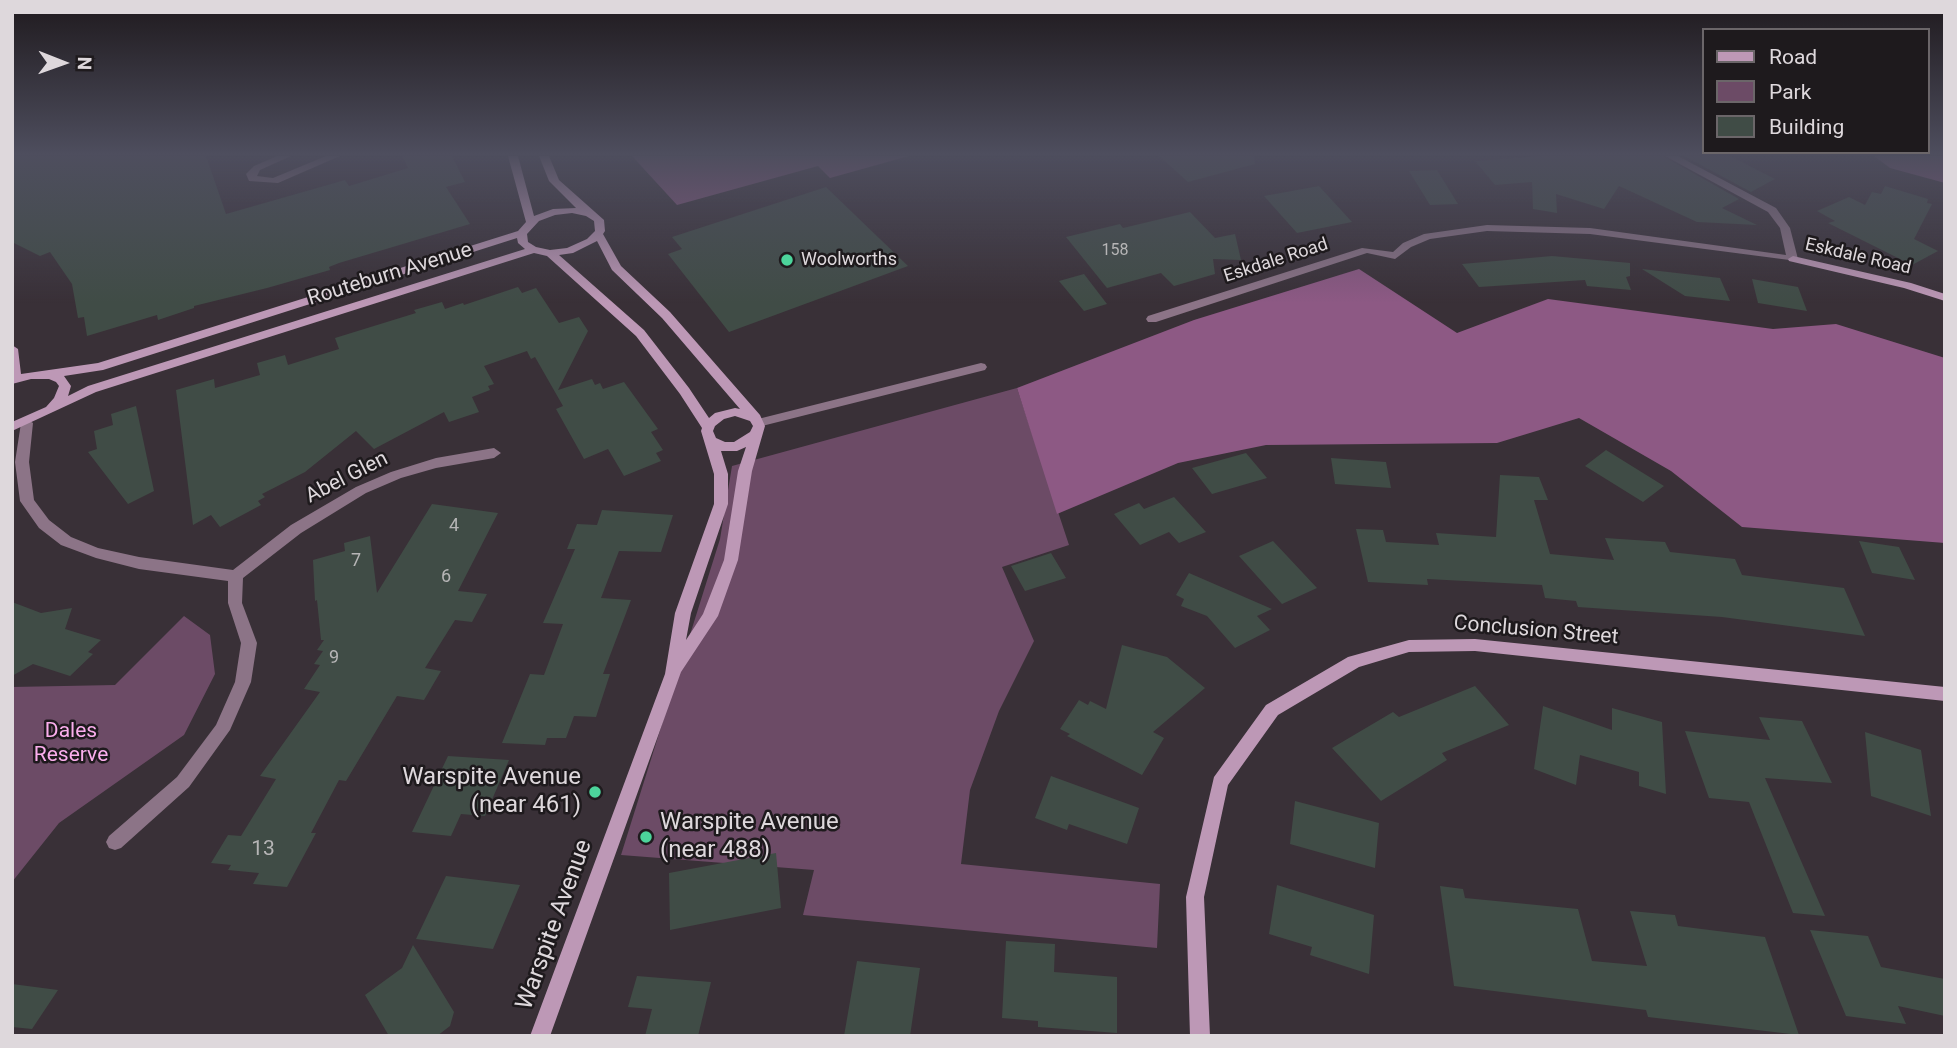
<!DOCTYPE html>
<html>
<head>
<meta charset="utf-8">
<style>
  body { margin:0 }
  #map { position:relative; width:1957px; height:1048px; overflow:hidden; background:#393037; font-family:Roboto,sans-serif }
  canvas { display:block }
  .frame { position:absolute; inset:0; border:14px solid #ded8dc; pointer-events:none }
  .legend { position:absolute; left:1702px; top:28px; width:228px; height:126px; box-sizing:border-box; background:#1e1a1d; border:2px solid #6b6669; margin:0; padding:9px 12px; list-style:none; font-size:21px; color:#ded8dc }
  .legend li { display:flex; align-items:center; gap:14px; height:35px }
  .legend b { width:35px; border:2px solid #6b6669 }
  .north { position:absolute; left:28px; top:28px; width:70px; height:70px; -webkit-text-stroke:5px #1e1a1d; paint-order:stroke; rotate:91deg; font-size:19px; font-weight:700; line-height:28px; text-align:center; color:#ded8dc }
  .north::after { content:''; display:block; margin:auto; width:24px; height:32px; background:#ded8dc; clip-path:polygon(50% 0,100% 100%,50% 72%,0 100%) }
</style>
</head>
<body>
<div id="map">
<canvas width="1957" height="1048"></canvas>
<div class="frame"></div>
<ul class="legend">
<li><b style="height:9px;background:#bd98b6"></b>Road</li>
<li><b style="height:19px;background:#6c4b66"></b>Park</li>
<li><b style="height:19px;background:#404c46"></b>Building</li>
</ul>
<div class="north">N</div>
</div>
<script>
const context = document.querySelector('canvas').getContext('2d');
context.lineJoin = 'round';
function fillPath(path, color) { context.fillStyle = color; context.fill(path, 'evenodd'); }
const toPath = rows => new Path2D(rows.map(r => 'M' + r).join(''));
function strokePath(path, color, width, dash) { context.strokeStyle = color; context.lineWidth = width; context.lineCap = dash ? 'butt' : 'round'; context.setLineDash(dash || []); context.stroke(path); }
function write(font, color, halo, rows, align = 'center') {
  context.font = font + ' Roboto,sans-serif'; context.lineWidth = 5; context.setLineDash([]); context.textBaseline = 'middle'; context.strokeStyle = halo; context.fillStyle = color; for (const [text, x, y, turn = 0] of rows) {
    context.save(); context.translate(x, y); context.rotate((+turn || 0) * Math.PI / 180); context.textAlign = isNaN(turn) ? turn : align; if (halo) context.strokeText(text, 0, 0); context.fillText(text, 0, 0); context.restore();
  }
}
const green = toPath([
  [1017,388,1069,545,1002,567,1034,641,999,711,970,790,961,864,1160,884,1157,948,803,915,814,870,621,855,720,539,732,466],
  [184,616,210,635,215,674,184,735,59,823,12,882,12,687,115,685]
]);
const forest = toPath([
  [632,156,909,156,830,178,818,166,677,205],
  [1874,156,1945,156,1945,183,1890,168],
  [1359,269,1457,333,1548,299,1773,329,1836,324,1945,358,1945,543,1742,527,1671,471,1579,418,1497,443,1266,445,1178,463,1057,514,1017,388,1194,320]
]);
const building = toPath([
  [12,156,206,156,226,214,345,180,349,186,408,168,402,156,452,156,465,182,446,187,470,224,339,263,329,267,330,270,267,288,194,306,194,308,158,320,157,315,87,336,84,317,78,318,72,284,50,252,40,256,12,242],
  [1159,156,1254,156,1255,164,1188,182],
  [1540,156,1663,156,1739,199,1722,208,1757,225,1697,222,1619,186,1604,209,1556,194,1557,213,1533,209,1532,182,1495,185,1475,161],
  [1684,156,1730,156,1775,179,1751,192],
  [1437,170,1458,204,1430,205,1409,171],
  [1319,186,1352,222,1297,233,1264,196],
  [1885,186,1928,199,1927,203,1932,204,1914,239,1938,251,1912,265,1828,223,1835,221,1817,211,1849,197,1865,205,1872,192,1881,194],
  [826,187,908,266,729,332,668,254,682,249,672,237],
  [1190,212,1215,238,1235,234,1241,260,1213,259,1215,274,1174,286,1161,273,1107,288,1066,237,1120,224,1123,228],
  [1552,256,1630,263,1630,276,1626,277,1631,290,1587,286,1585,280,1479,287,1462,264],
  [1642,269,1720,278,1730,301,1685,296],
  [1084,274,1107,304,1084,311,1059,281],
  [1752,279,1798,287,1807,311,1758,303],
  [518,287,522,293,536,288,559,323,579,317,588,331,558,390,592,379,595,385,600,383,603,389,624,382,658,429,651,432,663,450,656,453,661,461,624,476,608,449,584,459,556,409,563,406,535,357,531,359,527,351,484,366,494,384,488,386,490,390,472,397,479,412,449,422,444,412,374,449,356,431,305,472,262,494,265,497,258,501,261,505,220,527,211,515,193,525,176,390,214,379,215,388,260,375,257,363,285,355,288,365,339,349,335,338,416,313,414,310,442,302,445,309,463,303,464,305],
  [136,406,154,491,128,504,88,452,97,449,94,431,113,425,111,414],
  [1606,450,1664,486,1643,502,1585,466],
  [1246,453,1267,478,1212,494,1192,468],
  [1331,458,1386,462,1391,488,1335,484],
  [1500,475,1539,477,1548,500,1534,500,1550,554,1614,560,1605,538,1665,542,1670,552,1735,559,1742,575,1844,588,1865,636,1722,617,1578,607,1576,601,1545,598,1542,585,1427,579,1428,585,1368,582,1356,529,1383,530,1386,542,1439,545,1436,533,1496,537],
  [1174,497,1206,532,1179,543,1169,532,1140,545,1114,514,1139,503,1144,509],
  [432,504,498,513,458,591,487,594,472,622,455,620,425,668,441,671,424,700,397,696,346,781,339,780,311,833,316,833,287,887,253,884,259,873,228,870,231,865,211,863,228,835,241,836,276,779,260,776,320,692,304,689,320,665,314,664,323,651,317,650,324,640,321,640,317,600,315,601,313,560,345,551,344,543,370,536,377,593],
  [602,510,673,515,661,552,619,551,601,598,631,600,603,674,610,674,596,717,574,716,566,738,547,738,545,745,502,743,530,674,544,675,563,624,543,623,575,549,567,549,577,524,597,525],
  [1273,541,1317,588,1282,604,1239,556],
  [1859,541,1899,547,1915,580,1872,573],
  [1051,553,1066,578,1025,591,1011,566],
  [1189,573,1272,609,1257,616,1270,630,1235,648,1207,616,1181,606,1184,599,1176,595],
  [12,602,41,613,72,608,65,629,101,640,88,652,93,654,70,676,33,664,12,676],
  [1122,645,1167,657,1205,688,1153,732,1164,738,1142,775,1067,736,1070,734,1060,729,1079,700,1088,705,1090,701,1106,709],
  [1475,686,1509,725,1442,753,1447,760,1381,801,1332,748,1393,712,1399,717],
  [1543,706,1612,730,1612,708,1662,722,1666,794,1639,786,1639,772,1580,755,1576,785,1534,769],
  [1759,717,1802,721,1832,783,1765,778,1825,916,1793,913,1749,802,1709,798,1685,731,1770,740],
  [1865,732,1921,750,1931,816,1871,796],
  [448,756,509,760,485,816,461,814,451,836,412,832],
  [1051,776,1139,808,1127,844,1069,824,1067,830,1035,818],
  [1295,801,1379,823,1375,868,1290,844],
  [776,853,781,908,670,930,669,873],
  [446,876,520,885,493,949,416,939],
  [1277,885,1374,915,1369,974,1310,955,1312,947,1269,934],
  [1440,886,1463,889,1465,898,1578,909,1592,961,1647,966,1630,911,1675,915,1678,926,1765,937,1799,1035,1648,1017,1646,1010,1454,986],
  [1810,930,1868,936,1881,967,1945,979,1945,1016,1898,1006,1906,1024,1846,1016],
  [1006,941,1055,944,1054,972,1117,977,1117,1033,1038,1027,1038,1021,1002,1018],
  [413,945,454,1012,450,1026,437,1036,389,1036,365,995,402,968],
  [857,961,920,968,910,1036,844,1036],
  [637,976,711,982,698,1036,645,1036,652,1009,628,1007],
  [12,984,58,990,32,1029,12,1027]
]);
const street = toPath([
  [277,156,291,156,260,170,257,176,273,178,326,156,340,156,278,183,249,181,246,174,254,166,277,156],
  [1665,156,1678,156,1776,208,1790,228,1798,259,1797,261,1590,234,1487,231,1430,239,1411,247,1395,259,1367,253,1156,322,1148,322,1146,319,1148,316,1362,248,1393,252,1403,243,1424,234,1487,225,1590,228,1786,255,1780,228,1768,212,1665,156],
  [981,363,985,364,987,367,985,370,758,427,752,423,758,419,981,363],
  [27,419,33,423,29,462,34,500,49,520,71,537,98,548,139,557,233,570,291,525,356,487,391,472,436,458,494,448,501,453,494,458,436,468,401,478,366,493,301,533,243,578,242,603,257,643,251,682,230,730,189,787,121,848,115,850,109,848,106,842,109,836,177,777,216,725,235,682,241,643,228,603,228,581,139,569,96,558,61,545,39,528,20,501,15,462,21,423,27,419]
]);
const secondary = toPath([
  [508,156,518,156,534,216,553,209,576,208,549,181,539,156,549,156,559,180,604,220,605,231,603,234,621,266,670,312,760,415,765,426,752,471,738,560,718,616,681,672,550,1036,530,1036,665,674,675,613,714,504,714,474,701,431,702,428,680,394,636,336,547,256,534,253,96,392,12,431,12,422,46,407,54,398,59,386,56,382,49,379,31,379,12,384,12,345,18,349,21,374,98,363,518,231,526,222,508,156],
  [572,213,586,216,594,221,595,231,587,239,567,248,550,250,536,247,528,242,527,234,539,221,555,215,572,213],
  [517,238,518,243,525,249,88,386,68,396,71,386,64,376,103,370,517,238],
  [597,241,612,270,662,318,740,409,735,408,715,413,709,418,689,388,644,330,559,255,573,253,597,241],
  [735,416,750,421,753,426,750,432,734,442,725,442,716,438,713,431,715,426,724,419,735,416],
  [746,447,738,471,724,560,703,614,686,640,691,613,728,504,728,474,721,451,737,451,746,447],
  [1793,256,1911,283,1945,294,1945,301,1904,288,1789,261,1788,259,1793,256],
  [1475,639,1945,687,1945,701,1475,651,1409,652,1359,667,1278,715,1228,785,1204,897,1210,1036,1190,1036,1186,897,1214,777,1266,705,1348,657,1409,640,1475,639]
]);
const markers = [
  [787,260,7,"#4cd49b"],
  [595,792,7,"#4cd49b"],
  [646,837,7,"#4cd49b"]
];
const farNumbernames = [
  ["158",1115,251]
];
const farStreetnames = [
  ["Eskdale Road",1858,257,13],
  ["Eskdale Road",1276,261,-18]
];
const farPoinames = [
  ["Woolworths",801,260]
];
const numberNames = [
  ["4",454,526],
  ["7",356,561],
  ["6",446,577],
  ["9",334,658]
];
const streetNames = [
  ["Routeburn Avenue",390,275,-17],
  ["Abel Glen",347,478,-27],
  ["Conclusion Street",1536,631,5]
];
const parkNames = [
  ["Dales",71,732],
  ["Reserve",71,756]
];
const nearNumbernames = [
  ["13",263,850]
];
const nearPoinames = [
  ["Warspite Avenue",581,778],
  ["(near 461)",581,806],
  ["Warspite Avenue",660,823,"left"],
  ["(near 488)",660,851,"left"]
];
const nearStreetnames = [
  ["Warspite Avenue",555,925,-70]
];
fillPath(green, '#6c4b66');
fillPath(forest, '#8d5984');
fillPath(building, '#404c46');
fillPath(street, '#8c7487');
fillPath(secondary, '#bd98b6');
const sky = context.createLinearGradient(0, 0, 0, 303);
sky.addColorStop(0, '#1f1a1e');
sky.addColorStop(0.51, '#4e4e5e');
sky.addColorStop(1, '#4e4e5e00');
context.fillStyle = sky;
context.fillRect(0, 0, 1957, 303);
for (const [x, y, r, color] of markers) { const dot = new Path2D(); dot.arc(x, y, r, 0, 2 * Math.PI); context.fillStyle = color; context.fill(dot); strokePath(dot, '#1e1a1d', 2.5); }
write('16px', '#b6b5b6', null, farNumbernames);
write('18px', '#ded8dc', '#1e1a1d', farStreetnames);
write('18px', '#ded8dc', '#1e1a1d', farPoinames, 'left');
write('18px', '#b6b5b6', null, numberNames);
write('21px', '#ded8dc', '#1e1a1d', streetNames);
write('21px', '#fbaeed', '#1e1a1d', parkNames);
write('21px', '#b6b5b6', null, nearNumbernames);
write('24px', '#ded8dc', '#1e1a1d', nearPoinames, 'right');
write('24px', '#ded8dc', '#1e1a1d', nearStreetnames);
</script>
</body>
</html>
